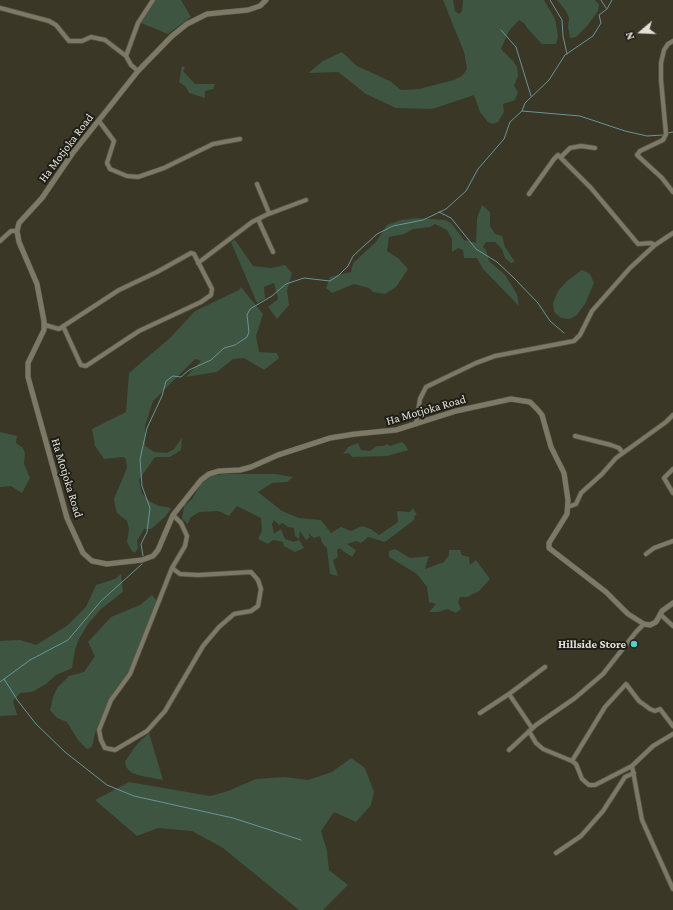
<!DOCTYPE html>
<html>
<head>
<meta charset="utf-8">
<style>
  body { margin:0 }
  #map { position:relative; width:673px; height:910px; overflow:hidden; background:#3a3727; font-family:"Crimson Pro",serif }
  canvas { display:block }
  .north { position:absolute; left:621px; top:12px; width:40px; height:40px; -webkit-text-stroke:3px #1f1e17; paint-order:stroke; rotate:251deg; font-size:11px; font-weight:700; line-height:16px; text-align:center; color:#e3e1d7 }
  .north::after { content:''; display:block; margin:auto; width:14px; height:18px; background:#e3e1d7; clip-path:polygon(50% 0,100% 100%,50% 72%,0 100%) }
</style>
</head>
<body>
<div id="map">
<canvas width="673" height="910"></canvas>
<div class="north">N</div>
</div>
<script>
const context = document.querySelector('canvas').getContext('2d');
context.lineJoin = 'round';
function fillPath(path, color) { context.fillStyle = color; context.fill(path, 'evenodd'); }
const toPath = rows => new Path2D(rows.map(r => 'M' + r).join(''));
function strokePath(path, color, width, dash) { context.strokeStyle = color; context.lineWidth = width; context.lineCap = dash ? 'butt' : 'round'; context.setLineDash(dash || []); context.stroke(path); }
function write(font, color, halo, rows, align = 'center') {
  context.font = font + ' "Crimson Pro",serif'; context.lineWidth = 4; context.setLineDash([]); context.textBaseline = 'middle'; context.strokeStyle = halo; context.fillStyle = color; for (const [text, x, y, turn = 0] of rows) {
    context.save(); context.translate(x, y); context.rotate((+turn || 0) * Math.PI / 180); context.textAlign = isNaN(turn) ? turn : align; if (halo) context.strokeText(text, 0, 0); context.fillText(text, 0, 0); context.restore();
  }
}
const green = toPath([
  [155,0,181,0,191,17,168,34,141,23],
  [443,0,453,0,455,11,459,14,462,11,463,0,544,0,555,19,558,36,556,44,542,44,527,28,525,24,519,20,509,31,501,49,513,61,517,67,518,76,514,86,518,92,515,100,503,104,504,112,498,122,492,124,488,122,480,112,474,95,432,109,396,108,366,94,338,72,308,73,323,61,342,52,357,66,390,81,401,90,419,89,454,80,462,76,467,69,464,52],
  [557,0,595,0,599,5,598,11,588,25,576,37,570,38,568,27,569,18,566,11],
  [182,66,185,67,183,71,195,84,215,84,213,89,205,91,205,98,189,93,186,87,179,82],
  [482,205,490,212,490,226,495,234,502,236,505,247,515,262,511,263,505,258,502,249,495,242,486,242,483,247,486,250,489,261,505,275,517,294,519,306,483,269,477,258,464,258,463,250,458,248,452,252,452,239,447,230,435,224,430,227,413,229,404,234,389,237,387,251,398,258,408,269,396,287,385,294,373,292,369,288,354,284,332,293,326,288,330,277,351,272,353,263,376,242,387,225,401,220,417,218,445,220,451,223,464,240,476,243,477,218],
  [235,240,253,266,271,268,285,265,292,273,287,291,289,305,277,319,268,307,278,299,274,283,264,287,265,299,257,303,231,242],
  [582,270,590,274,594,283,585,304,577,315,570,319,561,318,554,312,553,303,558,291,567,281],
  [241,287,263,314,256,336,259,352,277,353,279,358,264,370,244,358,233,359,217,372,186,377,201,361,195,359,153,401,145,426,145,446,154,452,167,453,174,449,182,438,181,450,170,457,155,457,139,480,142,493,149,501,159,506,168,507,171,509,165,517,151,529,144,529,137,541,138,548,135,553,132,551,127,542,129,529,127,521,117,513,115,505,114,499,127,468,126,459,123,457,104,459,95,446,92,429,126,412,129,373,170,338,195,311,239,290],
  [0,432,17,436,16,443,23,448,25,453,24,464,30,478,22,493,11,486,0,487],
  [402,442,406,446,408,450,387,456,352,457,349,453,343,454,348,447,358,443,361,450,370,451,377,446,383,446,388,444,390,446],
  [223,474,275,474,293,477,287,482,272,483,258,492,282,511,299,518,321,520,331,533,341,527,351,531,362,526,371,529,379,535,398,522,397,511,410,512,413,508,417,515,415,515,414,520,385,542,368,537,361,543,356,541,347,544,356,550,352,557,339,548,337,550,338,557,333,560,338,576,330,574,327,548,322,543,320,536,314,538,308,533,310,537,306,540,300,531,299,539,295,536,294,528,288,527,282,523,279,525,274,520,272,524,274,534,281,529,285,539,294,542,299,540,304,548,295,552,284,546,283,542,279,541,273,540,268,544,258,539,262,531,261,518,237,506,229,516,218,511,199,512,190,518,188,524,182,519,184,506,192,499,201,484,211,476],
  [395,549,410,558,429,556,425,569,444,562,449,555,449,550,460,550,462,555,469,557,470,565,476,560,490,579,479,591,467,597,460,597,458,602,461,609,456,613,448,609,438,612,429,612,436,604,429,602,427,587,417,574,389,557,389,551],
  [121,574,123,592,101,609,88,624,79,639,75,650,72,668,56,675,46,684,32,692,20,693,13,701,17,715,0,716,0,641,20,640,36,645,68,625,86,607,96,585,115,579],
  [152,595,157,601,134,661,125,677,112,694,95,733,92,747,87,749,78,740,67,722,57,718,50,710,53,697,57,688,69,676,84,672,95,656,88,642,111,617,140,605],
  [149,733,163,780,142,776,132,773,126,767,125,761,138,743],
  [351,758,365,768,374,792,371,805,356,822,334,812,321,831,327,851,329,870,348,885,323,910,299,910,223,848,192,831,158,828,137,836,95,800,129,782,210,796,228,791,256,779,284,777,308,780,332,772]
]);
const stream = toPath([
  [550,0,562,20,563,36,567,54],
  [601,0,606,8],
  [501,30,516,47,531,96],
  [522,111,580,116,625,131,647,136,663,135],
  [668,133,673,132],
  [439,212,451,218,476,249,497,262,514,278,538,303,550,321,564,333],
  [143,556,141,544,147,532,150,508,142,486,140,459,147,428,162,396,166,381,173,376,181,377,189,370,211,360,224,348,235,345,247,337,249,332,247,315,250,309,272,296,286,284,304,278,330,281,339,275,348,266,353,256,377,234,393,226,423,220,446,209,466,191,478,169,504,139,510,122,522,111,525,103,549,80,565,55,593,36,601,23,599,15,607,9,612,0],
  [4,679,18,701,36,724,65,752,107,785,134,796,233,818,301,840],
  [0,682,30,660,68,640,101,601,142,564]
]);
const minor = toPath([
  [0,8,49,21,56,25,69,41,82,41,91,37,105,40,126,56,131,65,138,71],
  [673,41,668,44,664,50,661,63,661,80,666,134,663,140,640,151,637,155,662,178,673,192],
  [126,56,138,23,153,0],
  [99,121,114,141,107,163,110,169,127,176,138,177,164,168,213,144,240,139],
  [561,157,570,148,581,146,595,148],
  [257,184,269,213],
  [529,194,554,159,558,155,591,188,638,244,651,243,655,245],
  [258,219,273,252],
  [0,241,11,231,17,231],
  [198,263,252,222,266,215,306,200],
  [45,325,59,329,119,290,157,272,191,253,194,254,212,289,211,295,201,302,139,331,86,366,81,365,79,361,63,326],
  [416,424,420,399,426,387,476,363,495,356,574,341,580,335,592,311,630,268,655,245,673,233],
  [575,436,611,445,619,448,623,453],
  [673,469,664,478,673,493],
  [568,507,576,504,581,493,602,474,616,458,666,422,673,415],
  [646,554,654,548,673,541],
  [172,568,180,574,198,575,251,572,258,580,261,589,258,606,251,611,234,614,219,627,203,646,165,711,147,731,115,750,105,748,101,740,99,730,111,700,130,674,172,568,185,546,187,536,181,523,173,515],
  [661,615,673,626],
  [509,694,545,667],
  [480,713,509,694,532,728],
  [529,731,536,743,543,749,572,761,605,707,626,684,639,701,650,709,655,711,660,709,673,726],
  [509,750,536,725,575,698,603,674,636,632,644,624],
  [572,761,576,764,582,779,589,785,595,785,632,766,653,746,673,734],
  [632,766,642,820,673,889],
  [556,853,581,836,603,811,625,777,634,773]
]);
const tertiary = toPath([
  [266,0,260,6,248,10,207,14,187,24,172,36,138,71,72,154,42,198,19,223,17,231,19,242,37,284,44,321,44,330,28,363,28,377,67,518,83,553,92,561,107,564,142,560,153,556,158,550,173,515,201,480,209,474,219,471,240,470,251,467,278,455,330,438,355,434,396,430,456,411,511,399,530,402,538,410,542,415,551,447,564,473,568,500,567,514,549,543,549,548,606,592,628,614,644,624,650,625,656,622,662,611,673,603]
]);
const markers = [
  [634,644,4,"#55cec5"]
];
const streetNames = [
  ["Ha Motjoka Road",66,148,-53],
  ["Ha Motjoka Road",426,410,-16],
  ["Ha Motjoka Road",67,478,73]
];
const poiNames = [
  ["Hillside Store",626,644]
];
fillPath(green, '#3d5541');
strokePath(stream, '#689599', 1);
strokePath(minor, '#575547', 5.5);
strokePath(tertiary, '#575547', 6);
strokePath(minor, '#7d7967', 4);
strokePath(tertiary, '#7d7967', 5);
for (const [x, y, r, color] of markers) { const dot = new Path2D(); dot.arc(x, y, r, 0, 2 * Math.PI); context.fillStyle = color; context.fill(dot); strokePath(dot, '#1f1e17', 1.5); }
write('12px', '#e3e1d7', '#1f1e17', streetNames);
write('bold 12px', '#e3e1d7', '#1f1e17', poiNames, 'right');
</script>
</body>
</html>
